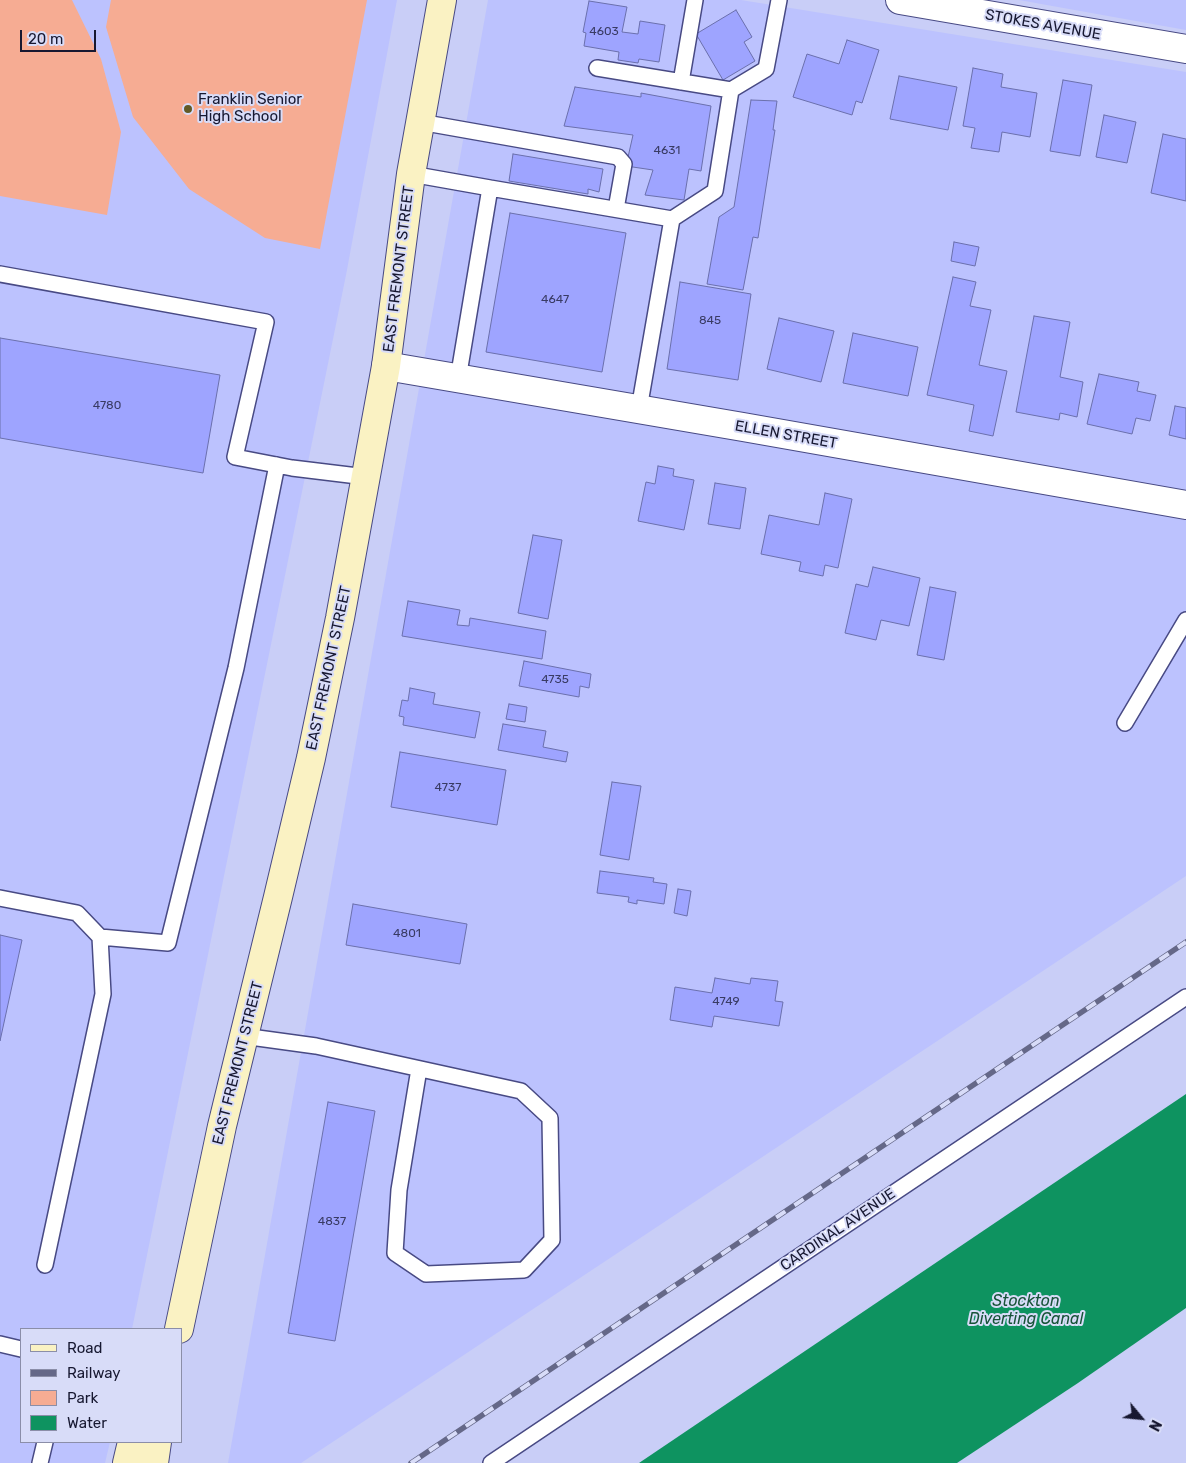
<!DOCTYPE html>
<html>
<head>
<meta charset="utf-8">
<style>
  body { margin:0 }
  #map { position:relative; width:1186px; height:1463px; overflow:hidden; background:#c9cef7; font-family:Rubik,sans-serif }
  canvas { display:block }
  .legend { position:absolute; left:20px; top:1328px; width:162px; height:115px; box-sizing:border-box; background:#d8dcf8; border:1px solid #8b8ea8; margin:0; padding:6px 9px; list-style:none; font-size:15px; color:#171831 }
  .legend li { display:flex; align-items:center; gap:10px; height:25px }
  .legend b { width:25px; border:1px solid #8b8ea8 }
  .north { position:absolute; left:1116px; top:1393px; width:50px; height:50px; -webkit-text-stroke:4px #d8dcf8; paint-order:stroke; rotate:118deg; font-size:14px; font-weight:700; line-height:20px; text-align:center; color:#171831 }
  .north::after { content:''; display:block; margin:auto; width:18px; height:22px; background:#171831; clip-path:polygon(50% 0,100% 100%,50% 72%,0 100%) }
  .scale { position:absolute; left:20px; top:30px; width:76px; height:22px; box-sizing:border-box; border:2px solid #171831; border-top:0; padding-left:6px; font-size:15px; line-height:18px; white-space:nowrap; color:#171831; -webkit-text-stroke:4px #d8dcf8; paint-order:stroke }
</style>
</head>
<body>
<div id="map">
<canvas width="1186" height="1463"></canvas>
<ul class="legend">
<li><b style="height:6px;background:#faf2c3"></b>Road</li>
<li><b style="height:6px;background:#656888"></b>Railway</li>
<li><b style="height:14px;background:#f6ac93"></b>Park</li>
<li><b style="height:14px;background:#0e9360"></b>Water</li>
</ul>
<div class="north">N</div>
<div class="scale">20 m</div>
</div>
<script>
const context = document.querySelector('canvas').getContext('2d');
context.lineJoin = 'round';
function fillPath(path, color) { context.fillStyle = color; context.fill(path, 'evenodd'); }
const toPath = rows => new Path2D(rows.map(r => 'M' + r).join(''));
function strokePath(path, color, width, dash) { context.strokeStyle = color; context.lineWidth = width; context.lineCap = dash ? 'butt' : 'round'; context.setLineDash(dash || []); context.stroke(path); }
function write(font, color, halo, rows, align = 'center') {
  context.font = font + ' Rubik,sans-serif'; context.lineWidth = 4; context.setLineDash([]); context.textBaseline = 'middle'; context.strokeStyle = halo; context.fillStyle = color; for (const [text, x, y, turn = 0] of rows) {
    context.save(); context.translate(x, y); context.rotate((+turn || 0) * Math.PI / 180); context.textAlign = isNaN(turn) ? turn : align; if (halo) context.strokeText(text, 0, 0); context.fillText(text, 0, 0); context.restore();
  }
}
const built = toPath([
  [0,0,397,0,346,275,132,1329,21,1329,21,1442,110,1442,105,1463,0,1463],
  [488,0,741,0,1186,72,1186,876,301,1463,228,1463],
  [1019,0,1186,0,1186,30]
]);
const green = toPath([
  [0,0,72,0,101,59,121,132,107,215,0,196],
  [111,0,367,0,320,249,265,238,189,189,133,117,106,27]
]);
const water = toPath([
  [1186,1094,1186,1308,1078,1383,957,1463,639,1463]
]);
const building = toPath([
  [589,1,627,7,622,32,638,34,640,21,665,25,659,62,639,59,638,63,618,60,619,52,584,46,586,33,583,32,589,1],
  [736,10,752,37,744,42,755,61,723,80,696,34,736,10],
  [847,40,879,50,862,103,856,101,852,115,793,97,807,54,839,64,847,40],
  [973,68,1003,74,1001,87,1037,93,1030,137,1002,132,999,152,971,148,975,128,963,126,973,68],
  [899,76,957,87,948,130,890,119,899,76],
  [1063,80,1092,85,1080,156,1050,151,1063,80],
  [575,87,641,97,641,93,711,106,701,171,689,169,684,200,645,195,653,170,626,166,633,135,564,126,575,87],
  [751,100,777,101,773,130,775,130,758,238,753,237,743,290,707,284,719,217,734,207,751,100],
  [1104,115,1136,122,1127,163,1096,157,1104,115],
  [1163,134,1186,139,1186,201,1151,193,1163,134],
  [513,154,603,169,599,192,588,189,588,194,509,181,513,154],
  [510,213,626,233,602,372,486,352,510,213],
  [954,242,979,247,975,266,951,261,954,242],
  [953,277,976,282,970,306,991,310,979,365,1007,371,993,436,969,431,974,405,927,395,953,277],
  [680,282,751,294,738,380,667,369,680,282],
  [1034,316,1070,322,1060,377,1083,382,1077,417,1060,413,1059,420,1016,412,1034,316],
  [779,318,834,331,821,382,767,369,779,318],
  [853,333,918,347,908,396,843,383,853,333],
  [0,338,220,375,203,473,0,438,0,338],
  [1099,374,1139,382,1137,391,1156,395,1150,421,1136,418,1132,434,1087,424,1099,374],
  [1175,406,1186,408,1186,439,1169,435,1175,406],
  [658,466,674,469,673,476,694,480,684,530,638,521,646,482,655,484,658,466],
  [715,483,746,488,740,529,708,524,715,483],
  [825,493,852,499,838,568,825,565,823,576,799,571,801,562,761,554,769,515,819,525,825,493],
  [533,535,562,540,548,619,518,613,533,535],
  [873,567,920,578,909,626,881,620,876,640,845,633,856,584,868,587,873,567],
  [930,587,956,592,944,660,917,655,930,587],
  [408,601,460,610,457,625,469,626,470,618,546,631,542,659,402,636,408,601],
  [524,661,591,674,589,688,580,686,579,697,519,686,524,661],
  [410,688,435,693,433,704,480,712,475,738,403,725,404,717,399,716,402,700,408,701,410,688],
  [509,704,527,707,525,722,506,719,509,704],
  [503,724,546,731,543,747,568,752,566,762,498,750,503,724],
  [400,752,506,770,497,825,391,807,400,752],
  [612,782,641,786,629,860,600,855,612,782],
  [600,871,654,878,653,882,667,884,664,904,637,900,637,904,628,902,629,897,597,893,600,871],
  [678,889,691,891,687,916,674,913,678,889],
  [353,904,467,924,460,964,346,945,353,904],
  [0,935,22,940,0,1041,0,935],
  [715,978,750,984,751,978,778,981,775,1001,783,1002,779,1026,714,1016,712,1027,670,1020,675,987,712,993,715,978],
  [328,1102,375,1111,335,1341,288,1333,328,1102]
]);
const service = toPath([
  [597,68,731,90],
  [681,82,695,0],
  [420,122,618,157,624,164,616,209],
  [411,174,490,188,458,379],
  [490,188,672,219,715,191,731,90,766,69,779,0],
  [0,274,266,322,235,457,292,468,366,477],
  [639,409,672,219],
  [1125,723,1186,620],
  [0,898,77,913,100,937,103,994,45,1265],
  [100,937,168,943,236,668,277,465],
  [243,1036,316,1046,521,1091,550,1118,552,1240,524,1270,426,1274,395,1253,399,1190,419,1069],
  [0,1344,21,1349],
  [40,1463,45,1442],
  [491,1463,1186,997]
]);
const minor = toPath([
  [900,0,1186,49],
  [386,366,743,427,1186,505]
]);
const secondary = toPath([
  [179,1329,222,1126,278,897,311,758,340,618,386,366,411,174,442,0],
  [127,1463,132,1442],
  [154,1463,157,1442]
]);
const rail = toPath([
  [411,1463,1186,942]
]);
const markers = [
  [188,109,5,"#635a26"]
];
const numberNames = [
  ["4603",604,32],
  ["4631",667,151],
  ["4647",555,300],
  ["845",710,321],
  ["4780",107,406],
  ["4735",555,680],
  ["4737",448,788],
  ["4801",407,934],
  ["4749",726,1002],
  ["4837",332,1222]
];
const streetNames = [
  ["STOKES AVENUE",1043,25,10],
  ["EAST FREMONT STREET",399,269,-83],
  ["ELLEN STREET",786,435,10],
  ["EAST FREMONT STREET",329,668,-78],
  ["EAST FREMONT STREET",238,1063,-76],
  ["CARDINAL AVENUE",838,1230,-34]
];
const poiNames = [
  ["Franklin Senior",198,100],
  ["High School",198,117]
];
const waterNames = [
  ["Stockton",1026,1301],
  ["Diverting Canal",1026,1319]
];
fillPath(built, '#bcc2fe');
fillPath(green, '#f6ac93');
fillPath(water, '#0e9360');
fillPath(building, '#9ea4ff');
strokePath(building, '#6b70ad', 1);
strokePath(service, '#484a84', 18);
strokePath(minor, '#484a84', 30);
strokePath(secondary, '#484a84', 30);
strokePath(service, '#fff', 15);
strokePath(minor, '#fff', 28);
strokePath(secondary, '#faf2c3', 28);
strokePath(rail, '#656888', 5.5);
strokePath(rail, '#d8dcf8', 4, [11]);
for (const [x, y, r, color] of markers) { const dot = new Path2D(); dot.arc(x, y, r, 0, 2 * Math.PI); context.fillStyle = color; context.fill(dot); strokePath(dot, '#d8dcf8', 2); }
write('12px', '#393b64', null, numberNames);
write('15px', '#171831', '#d8dcf8', streetNames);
write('15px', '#171831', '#d8dcf8', poiNames, 'left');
write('italic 16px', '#175338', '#d8dcf8', waterNames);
</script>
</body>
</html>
